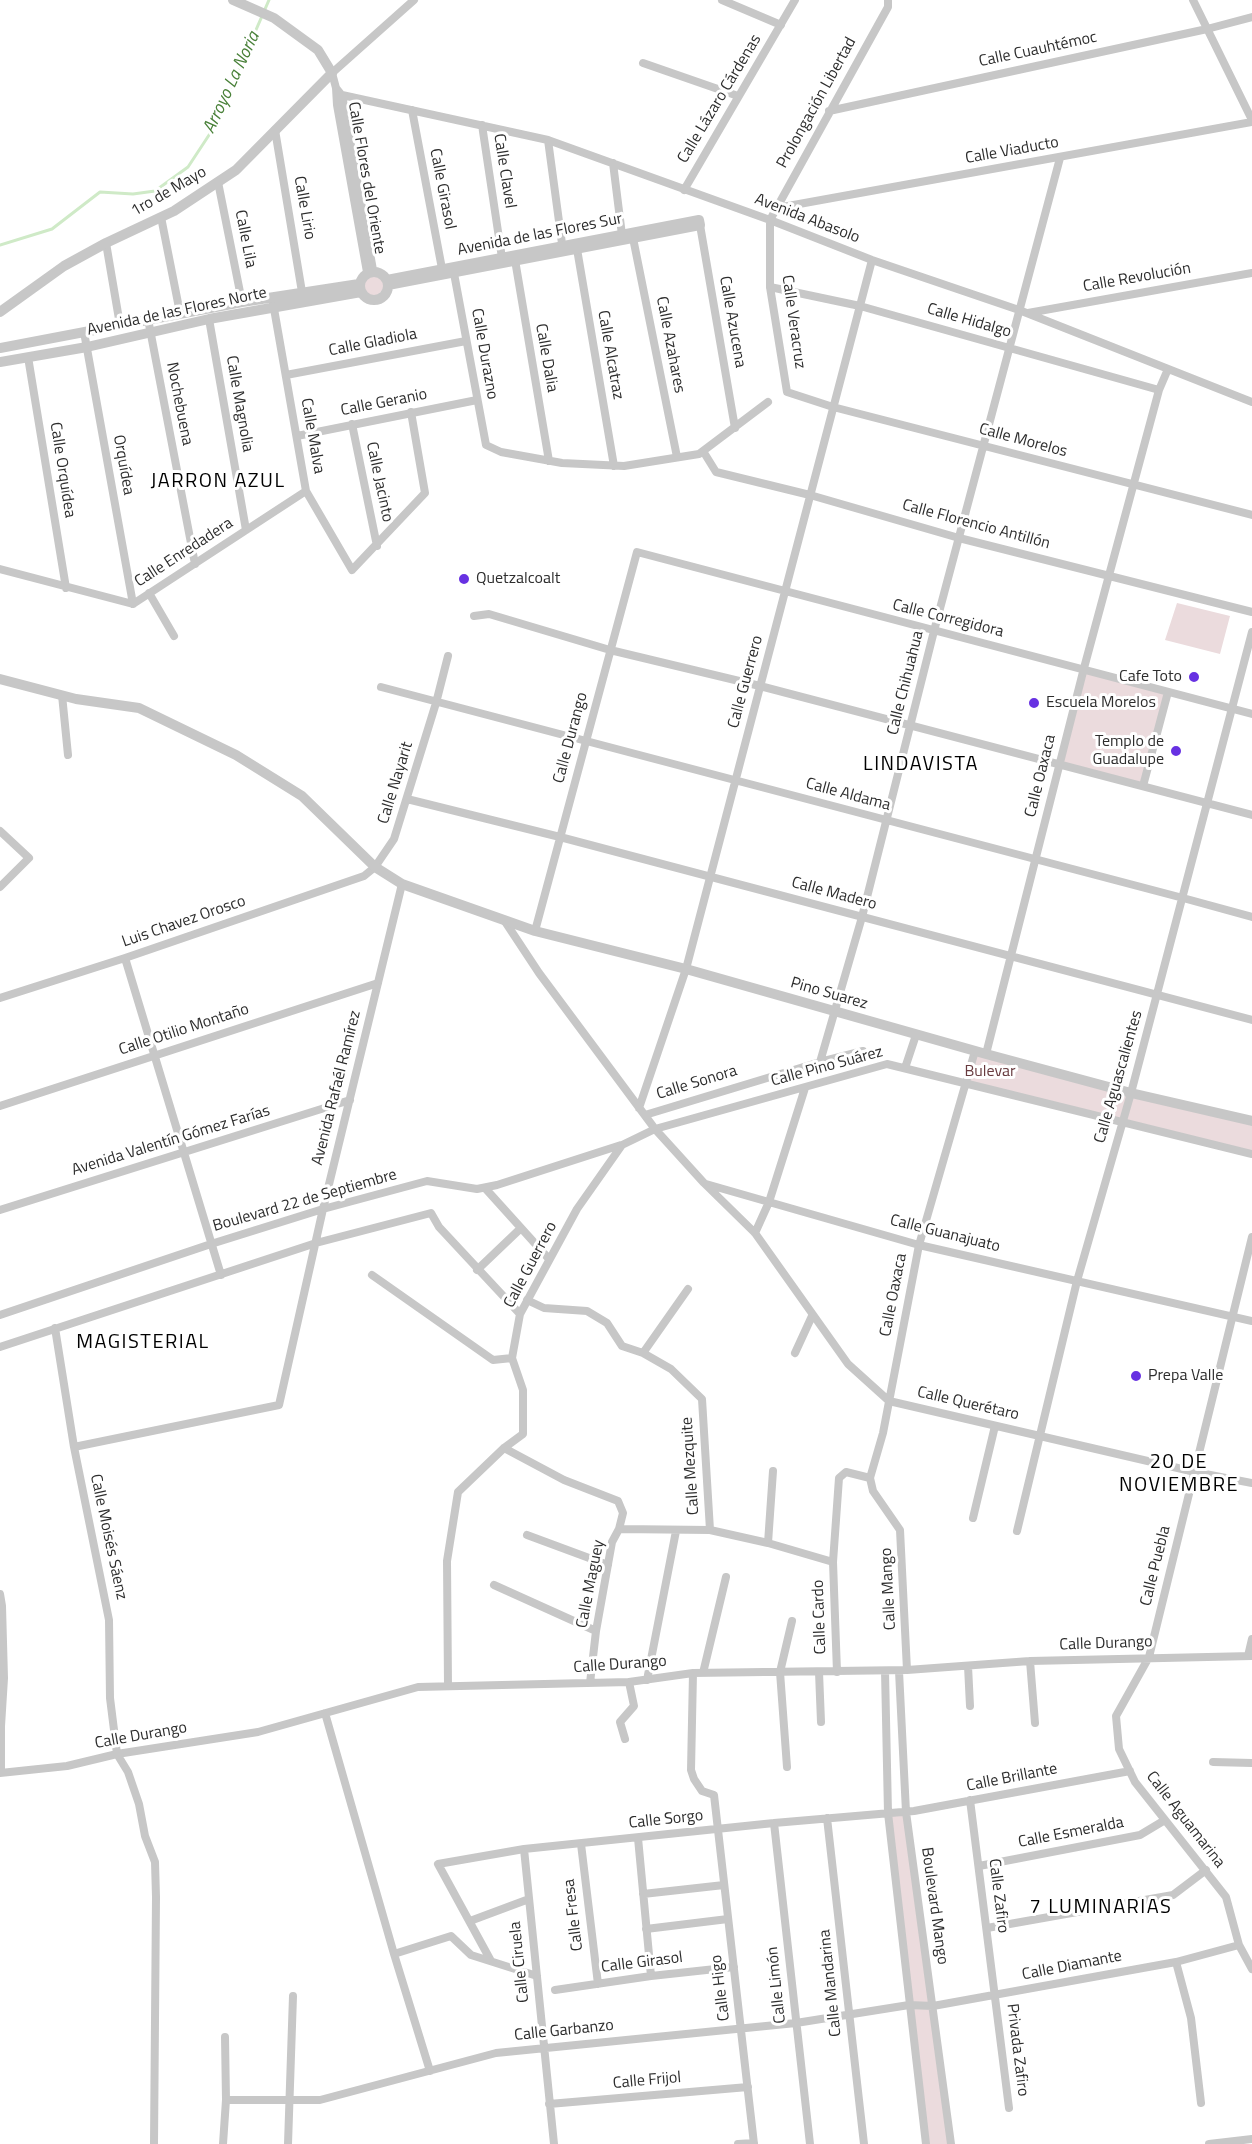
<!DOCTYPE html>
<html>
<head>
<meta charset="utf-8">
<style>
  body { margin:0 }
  canvas { display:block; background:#fff }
</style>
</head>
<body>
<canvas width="1252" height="2144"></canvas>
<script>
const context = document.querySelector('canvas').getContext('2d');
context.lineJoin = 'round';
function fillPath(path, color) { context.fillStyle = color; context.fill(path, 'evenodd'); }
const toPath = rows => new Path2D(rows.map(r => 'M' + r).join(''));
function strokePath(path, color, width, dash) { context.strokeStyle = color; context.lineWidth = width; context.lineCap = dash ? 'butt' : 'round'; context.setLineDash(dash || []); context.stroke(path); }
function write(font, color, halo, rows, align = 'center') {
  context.font = font + ' "Titillium Web",sans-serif'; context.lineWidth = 6; context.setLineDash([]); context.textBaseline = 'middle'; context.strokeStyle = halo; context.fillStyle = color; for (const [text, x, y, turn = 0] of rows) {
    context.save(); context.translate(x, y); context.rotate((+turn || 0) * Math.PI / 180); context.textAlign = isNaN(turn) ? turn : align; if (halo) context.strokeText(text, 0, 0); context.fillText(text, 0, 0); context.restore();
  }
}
const green = toPath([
  [372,271,388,284,373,300,360,289],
  [1177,603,1230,616,1220,654,1165,640],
  [1085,670,1168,692,1143,786,1061,765],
  [975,1051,1252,1121,1252,1154,966,1083],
  [906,1812,951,2144,926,2144,888,1813]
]);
const stream = toPath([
  [0,245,52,229,100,192,133,194,155,191,188,167,213,129,269,0]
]);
const minor = toPath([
  [722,0,781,25],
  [888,0,888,7,770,220,770,287,787,392,833,407,1252,515],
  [1193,0,1252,120],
  [643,63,738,96],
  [336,88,337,105,367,272],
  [340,93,336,88,332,73,414,0],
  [342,95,548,140,770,220,872,260,1019,310,1252,402],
  [342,95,373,270],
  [412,110,443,274],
  [829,111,1207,29,1252,17],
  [482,125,502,258],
  [275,130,302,292],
  [548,140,563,251],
  [613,163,622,235],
  [218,182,242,302],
  [684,190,795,0],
  [777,208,1252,122],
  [161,217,180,313],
  [700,225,735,428],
  [633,238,677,457],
  [106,243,120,325],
  [577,249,614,466],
  [515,260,549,461],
  [453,268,486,445,501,452,562,463,624,466,699,454,768,402],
  [770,287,860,306,1159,390],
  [273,303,306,491,352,570,425,493,411,412],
  [1028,313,1252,273],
  [148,319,195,564],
  [209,319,246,530],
  [84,332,133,604],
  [28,357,66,588],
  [286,375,466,341],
  [352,424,377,546],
  [297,436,477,400],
  [703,451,716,472,810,495,959,538,1252,612],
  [0,569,133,604,306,491],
  [149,593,174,636],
  [474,616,489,614,610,650,760,686,1252,815],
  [381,687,1183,898,1252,917],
  [62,695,68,755],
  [1143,786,1168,692],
  [407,799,560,837,1252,1020],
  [0,831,29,858,0,887],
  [504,920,539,973,655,1129,704,1183,755,1233,848,1364,889,1401,1195,1472,1252,1483],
  [535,931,637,552,1252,714],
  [125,958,221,1275],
  [0,998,125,958,364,876,375,867,394,839,436,703,448,656],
  [986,1054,1084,668,1159,390,1168,369],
  [820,1062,862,917,934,631,1060,158],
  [905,1068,916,1035],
  [0,1106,378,983],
  [639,1108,686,969,872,260],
  [645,1115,820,1062,863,1051],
  [706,1184,919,1245,1252,1321],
  [485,1188,549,1259],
  [0,1210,350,1100],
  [755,1233,769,1202,805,1088],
  [1252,1237,1149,1657,1116,1716,1119,1749,1135,1782,1226,1897,1239,1945,1252,1969],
  [477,1270,520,1229],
  [372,1275,493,1360,512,1358],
  [527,1300,544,1308,587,1311,607,1323,622,1346,643,1353,671,1369,702,1399,710,1530],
  [0,1315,211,1244,323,1209,427,1181,477,1189,497,1185,621,1145],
  [55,1328,74,1447,109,1620,110,1698,117,1754,128,1772,139,1804,145,1836,155,1862,156,1897,154,2144],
  [0,1347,316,1243,431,1213,439,1227,520,1314],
  [643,1353,688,1289],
  [795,1353,812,1316],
  [74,1447,279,1405,323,1209,402,884],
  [504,1448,564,1480,618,1501,623,1513,619,1529,612,1542,596,1631,590,1683],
  [870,1478,883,1433,919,1245,975,1051],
  [870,1478,873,1491,900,1530,907,1670],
  [973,1518,995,1426],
  [619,1529,710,1530,768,1543,833,1562],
  [1017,1531,1077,1281,1131,1093,1252,632],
  [527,1535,608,1565],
  [768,1543,773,1471],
  [494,1585,596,1631],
  [0,1594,2,1606,4,1678,1,1726,1,1773],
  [1248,1656,1252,1639],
  [1030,1661,1035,1723],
  [968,1666,970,1706],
  [885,1671,888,1813,926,2144],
  [899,1671,906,1812,951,2144],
  [819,1672,821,1722],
  [837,1672,833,1562,839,1478,846,1472,870,1478],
  [693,1673,691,1770,694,1779,702,1791,714,1795,754,2144],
  [703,1673,726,1577],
  [647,1680,676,1531],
  [448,1686,447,1561,458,1492,504,1448,523,1434,523,1390,512,1358,520,1314,577,1209,622,1145,655,1129,887,1064,1252,1154],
  [325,1713,394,1954,430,2071],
  [625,1739,620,1722,634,1706,629,1682],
  [1213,1762,1252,1763],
  [787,1767,780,1672,792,1621],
  [0,1773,67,1766,117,1754,258,1732,418,1687,629,1682,693,1673,907,1670,1030,1661,1252,1656],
  [970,1800,1009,2108],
  [827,1818,864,2144],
  [774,1823,810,2144],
  [638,1838,651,1976],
  [581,1844,598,1984],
  [524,1849,554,2144],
  [979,1866,1140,1835,1165,1820],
  [643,1894,724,1885],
  [470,1921,529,1899],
  [987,1928,1173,1895,1206,1870],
  [646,1929,728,1919],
  [394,1954,451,1936,471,1955,537,1976],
  [491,1961,438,1864,524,1849,774,1823,914,1811,1130,1771],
  [1176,1962,1191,2018,1201,2103],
  [555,1990,651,1976,734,1967],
  [226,2100,320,2100,496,2053,796,2023,909,2005,933,2006,1176,1962,1239,1945],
  [549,2104,748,2087],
  [223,2144,226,2100,225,2037],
  [288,2144,293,1996],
  [738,2144,754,2143],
  [1209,2144,1252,2139]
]);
const tertiary = toPath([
  '360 286a14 14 0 1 1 28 0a14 14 0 1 1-28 0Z',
  [387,280,699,220,700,225,388,285],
  [0,312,64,266,106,243,174,211,236,170,332,73,318,50,274,18,233,0],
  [0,348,242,302,359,284],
  [0,362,87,347,209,319,361,292],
  [0,679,76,699,139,708,236,755,302,796,375,867,402,884,504,920,535,931,686,969,986,1054,1131,1093,1252,1121]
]);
const markers = [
  [464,579,6,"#6731e2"],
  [1194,677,6,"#6731e2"],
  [1034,703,6,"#6731e2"],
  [1176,751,6,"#6731e2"],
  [1136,1376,6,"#6731e2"]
];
const streetNames = [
  ["Calle Cuauhtémoc",1038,50,-12],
  ["Calle Lázaro Cárdenas",720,99,-59],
  ["Prolongación Libertad",817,103,-61],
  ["Calle Viaducto",1012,151,-10],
  ["Calle Clavel",504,171,81],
  ["Calle Flores del Oriente",366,178,80],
  ["Calle Girasol",442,189,79],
  ["1ro de Mayo",169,192,-30],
  ["Calle Lirio",304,208,80],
  ["Avenida Abasolo",807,219,21],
  ["Avenida de las Flores Sur",540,235,-11],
  ["Calle Lila",245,239,79],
  ["Calle Revolución",1137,278,-10],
  ["Avenida de las Flores Norte",177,312,-12],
  ["Calle Hidalgo",969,321,16],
  ["Calle Azucena",732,322,80],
  ["Calle Veracruz",793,322,82],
  ["Calle Gladiola",373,343,-11],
  ["Calle Azahares",670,345,79],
  ["Calle Durazno",484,354,80],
  ["Calle Alcatraz",610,355,80],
  ["Calle Dalia",546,358,80],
  ["Calle Geranio",384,403,-11],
  ["Nochebuena",179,404,79],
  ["Calle Magnolia",239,404,80],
  ["Calle Malva",312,436,80],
  ["Calle Morelos",1023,441,15],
  ["Orquídea",123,465,80],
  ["Calle Orquídea",62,470,81],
  ["Calle Jacinto",379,482,78],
  ["Calle Florencio Antillón",976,525,15],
  ["Calle Enredadera",184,553,-33],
  ["Calle Corregidora",948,619,14],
  ["Calle Guerrero",746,682,-75],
  ["Calle Chihuahua",906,683,-76],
  ["Calle Durango",571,738,-75],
  ["Calle Oaxaca",1041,776,-76],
  ["Calle Nayarit",396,783,-73],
  ["Calle Aldama",848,795,15],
  ["Calle Madero",834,894,15],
  ["Luis Chavez Orosco",184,922,-19],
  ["Pino Suarez",829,994,16],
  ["Calle Otilio Montaño",184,1030,-18],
  ["Calle Pino Suárez",827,1067,-15],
  ["Calle Aguascalientes",1119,1077,-74],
  ["Calle Sonora",697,1083,-17],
  ["Avenida Rafaél Ramírez",337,1088,-76],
  ["Avenida Valentín Gómez Farías",171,1141,-17],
  ["Boulevard 22 de Septiembre",305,1201,-16],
  ["Calle Guanajuato",945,1234,14],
  ["Calle Guerrero",531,1265,-62],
  ["Calle Oaxaca",894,1295,-79],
  ["Calle Querétaro",968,1404,13],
  ["Calle Mezquite",691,1466,-94],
  ["Calle Moisés Sáenz",108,1537,78],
  ["Calle Puebla",1156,1566,-76],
  ["Calle Maguey",591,1584,-79],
  ["Calle Mango",889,1589,-93],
  ["Calle Cardo",820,1617,-92],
  ["Calle Durango",1106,1644,-2],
  ["Calle Durango",620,1665,-4],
  ["Calle Durango",141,1736,-10],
  ["Calle Brillante",1012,1778,-11],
  ["Calle Sorgo",666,1820,-6],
  ["Calle Aguamarina",1185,1820,52],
  ["Calle Esmeralda",1071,1833,-11],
  ["Calle Zafiro",998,1896,83],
  ["Boulevard Mango",934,1906,82],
  ["Calle Fresa",574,1915,-97],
  ["Calle Ciruela",520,1962,-96],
  ["Calle Girasol",642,1963,-7],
  ["Calle Diamante",1072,1966,-11],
  ["Calle Mandarina",831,1983,-96],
  ["Calle Limón",777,1985,-96],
  ["Calle Higo",721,1988,-97],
  ["Calle Garbanzo",564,2031,-6],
  ["Privada Zafiro",1017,2050,83],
  ["Calle Frijol",647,2081,-5]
];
const poiNames = [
  ["Quetzalcoalt",476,579],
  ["Cafe Toto",1182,677,"right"],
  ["Escuela Morelos",1046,703],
  ["Templo de",1164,742,"right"],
  ["Guadalupe",1164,760,"right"],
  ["Prepa Valle",1148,1376]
];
const parkNames = [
  ["Bulevar",990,1072]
];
const waterNames = [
  ["Arroyo La Noria",232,83,-65]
];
const quarterNames = [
  ["JARRON AZUL",218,482],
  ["LINDAVISTA",921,765],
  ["MAGISTERIAL",143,1343],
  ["20 DE",1179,1463],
  ["NOVIEMBRE",1179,1486],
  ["7 LUMINARIAS",1101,1908]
];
fillPath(green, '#ebdbdd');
strokePath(stream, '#cfeac7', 3);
strokePath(minor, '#c7c7c7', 8);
strokePath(tertiary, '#c7c7c7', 10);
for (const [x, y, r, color] of markers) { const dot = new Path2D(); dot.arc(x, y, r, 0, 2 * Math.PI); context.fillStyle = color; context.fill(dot); strokePath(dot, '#fff', 2); }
write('16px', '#2d2d2d', '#fff', streetNames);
write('16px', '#2d2d2d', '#fff', poiNames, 'left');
write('16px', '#683b3f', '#fff', parkNames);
write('italic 18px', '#498139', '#fff', waterNames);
context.letterSpacing = '1.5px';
write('20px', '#000', '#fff', quarterNames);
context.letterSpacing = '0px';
</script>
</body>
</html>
